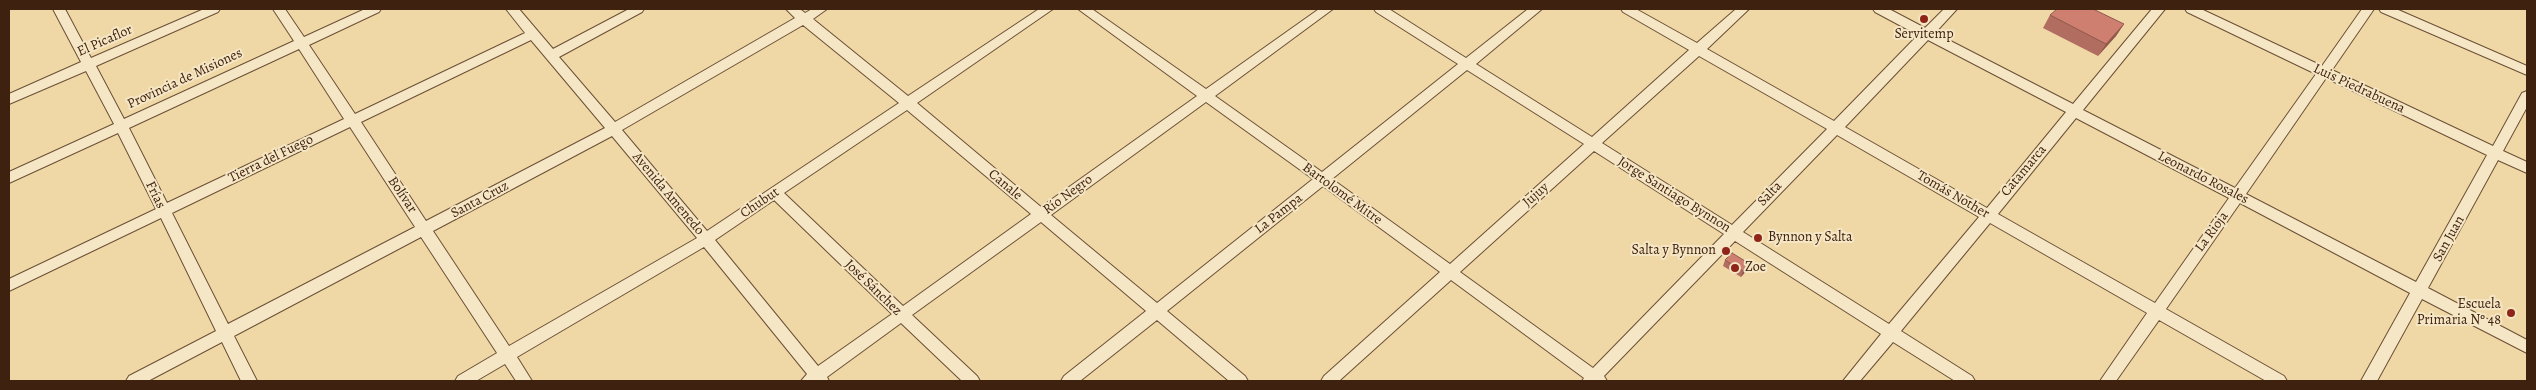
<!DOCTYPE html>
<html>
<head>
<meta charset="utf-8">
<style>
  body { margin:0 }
  #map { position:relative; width:2536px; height:390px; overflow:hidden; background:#efd8a6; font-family:Alegreya,serif }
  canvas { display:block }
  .frame { position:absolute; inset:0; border:10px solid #3f210f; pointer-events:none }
</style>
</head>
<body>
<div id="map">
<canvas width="2536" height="390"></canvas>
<div class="frame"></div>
</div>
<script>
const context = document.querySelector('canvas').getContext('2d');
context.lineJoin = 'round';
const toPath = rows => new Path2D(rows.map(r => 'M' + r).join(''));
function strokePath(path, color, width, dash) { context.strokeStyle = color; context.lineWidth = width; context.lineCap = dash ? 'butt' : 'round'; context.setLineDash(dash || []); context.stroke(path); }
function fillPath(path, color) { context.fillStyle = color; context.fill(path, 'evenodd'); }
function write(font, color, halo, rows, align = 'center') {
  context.font = font + ' Alegreya,serif'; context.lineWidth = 4; context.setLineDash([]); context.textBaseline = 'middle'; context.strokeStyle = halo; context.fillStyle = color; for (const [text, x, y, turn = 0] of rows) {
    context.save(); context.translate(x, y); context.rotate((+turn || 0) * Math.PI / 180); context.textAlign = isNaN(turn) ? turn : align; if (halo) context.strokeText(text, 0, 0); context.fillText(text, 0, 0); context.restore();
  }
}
const minor = toPath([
  [53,9,65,9,91,58,204,9,220,9,218,12,96,66,124,119,294,41,273,9,285,9,304,37,365,9,381,9,379,12,309,45,355,114,525,33,506,9,519,9,553,49,629,9,644,9,642,12,559,57,615,122,795,18,786,9,800,9,805,13,812,9,827,9,813,19,908,96,1039,9,1053,9,917,103,1041,207,1197,96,1078,9,1092,9,1206,89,1319,9,1333,9,1215,96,1322,172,1458,64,1376,12,1374,9,1389,9,1466,58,1528,9,1542,9,1476,64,1592,137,1689,50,1623,12,1621,9,1636,9,1697,43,1736,9,1749,9,1707,49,1834,121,1918,35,1875,12,1873,9,1889,9,1925,28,1944,9,1957,9,1935,33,2073,104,2152,9,2165,9,2083,110,2235,188,2316,74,2187,12,2185,9,2201,9,2322,66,2362,9,2374,9,2332,70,2493,146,2522,93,2527,91,2527,107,2503,151,2527,162,2527,173,2498,160,2428,288,2527,340,2527,353,2422,299,2377,381,2361,381,2410,293,2240,203,2166,309,2284,376,2287,381,2266,381,2159,320,2116,381,2100,381,2147,313,1990,223,1901,331,1972,376,1975,381,1955,381,1893,342,1860,381,1843,381,1881,334,1735,241,1604,376,1607,381,1582,381,1584,378,1451,280,1339,381,1321,381,1324,376,1440,272,1323,186,1167,311,1245,376,1248,381,1229,381,1157,320,1080,381,1061,381,1064,376,1146,311,1041,222,912,315,977,376,980,381,962,381,901,323,827,377,829,381,801,381,807,374,704,247,517,357,532,381,516,381,505,364,476,381,455,381,458,376,497,353,421,237,234,336,257,381,241,381,222,342,148,381,126,381,129,376,216,331,161,218,9,291,9,279,156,209,118,133,9,183,9,172,114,124,86,71,9,104,9,94,81,62,53,9],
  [803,25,899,103,707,231,622,130,803,25],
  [531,40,605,128,426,221,361,122,531,40],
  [1928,40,2066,112,1987,208,1845,127,1928,40],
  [299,49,344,119,167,203,129,128,299,49],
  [1699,56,1827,129,1732,225,1602,143,1699,56],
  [1467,70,1584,144,1450,264,1332,179,1467,70],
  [2326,78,2487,155,2416,282,2246,194,2326,78],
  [1206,102,1313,179,1157,303,1051,215,1206,102],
  [907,110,1031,214,903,306,784,193,907,110],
  [2076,118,2229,198,2155,303,1998,214,2076,118],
  [350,127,415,227,228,324,172,213,350,127],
  [1837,135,1979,217,1889,324,1743,232,1837,135],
  [612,136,697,238,509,346,433,231,612,136],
  [1594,151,1724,234,1593,368,1460,272,1594,151],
  [774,200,892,314,818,366,715,240,774,200],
  [2379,9,2396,9,2527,66,2527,75,2381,12,2379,9]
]);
const wall = toPath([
  [2050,15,2124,24,2116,36,2098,56,2043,28],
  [1725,260,1747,270,1741,277,1723,266]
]);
const shadedWall = toPath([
  [2124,24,2116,36,2098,56,2106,44],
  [1750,264,1747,270,1741,277,1743,271]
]);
const building = toPath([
  [2057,9,2093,9,2124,24,2106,44,2050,15,2057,9],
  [1732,253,1750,264,1743,271,1725,260,1732,253]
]);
const markers = [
  [1924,19,5,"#8f2418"],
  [1758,238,5,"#8f2418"],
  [1726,251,5,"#8f2418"],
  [1735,268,5,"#8f2418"],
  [2511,313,5,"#8f2418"]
];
const poiNames = [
  ["Servitemp",1924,35,"center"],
  ["Bynnon y Salta",1768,238],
  ["Salta y Bynnon",1716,251,"right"],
  ["Zoe",1745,268],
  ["Escuela",2501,305,"right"],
  ["Primaria Nº 48",2501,321,"right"]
];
const streetNames = [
  ["El Picaflor",105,41,-24],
  ["Provincia de Misiones",185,79,-25],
  ["Luis Piedrabuena",2359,89,25],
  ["Tierra del Fuego",271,159,-26],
  ["Catamarca",2024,171,-50],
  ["Leonardo Rosales",2203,178,27],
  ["Canale",1005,185,40],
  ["Avenida Amenedo",668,194,50],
  ["Bartolomé Mitre",1342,194,36],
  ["Salta",1770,194,-46],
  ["Frías",155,195,64],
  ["Bolívar",402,195,56],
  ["Río Negro",1068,195,-36],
  ["Jujuy",1536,195,-41],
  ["Jorge Santiago Bynnon",1674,195,32],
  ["Tomás Nother",1953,195,30],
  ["Santa Cruz",480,200,-28],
  ["Chubut",760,203,-34],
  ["La Pampa",1279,214,-38],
  ["La Rioja",2212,232,-54],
  ["San Juan",2449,239,-61],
  ["José Sánchez",873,288,44]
];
strokePath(minor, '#6b4f35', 2);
fillPath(minor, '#f5e6c5');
fillPath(wall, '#b16d60');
fillPath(shadedWall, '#90594e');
fillPath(building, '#ce7f70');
strokePath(building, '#90594e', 1);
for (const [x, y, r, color] of markers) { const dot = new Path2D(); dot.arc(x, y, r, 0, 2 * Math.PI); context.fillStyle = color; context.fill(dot); strokePath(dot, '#f5e6c5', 2); }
write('14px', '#3f210f', '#f5e6c5', poiNames, 'left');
write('14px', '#3f210f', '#f5e6c5', streetNames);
</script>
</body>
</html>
